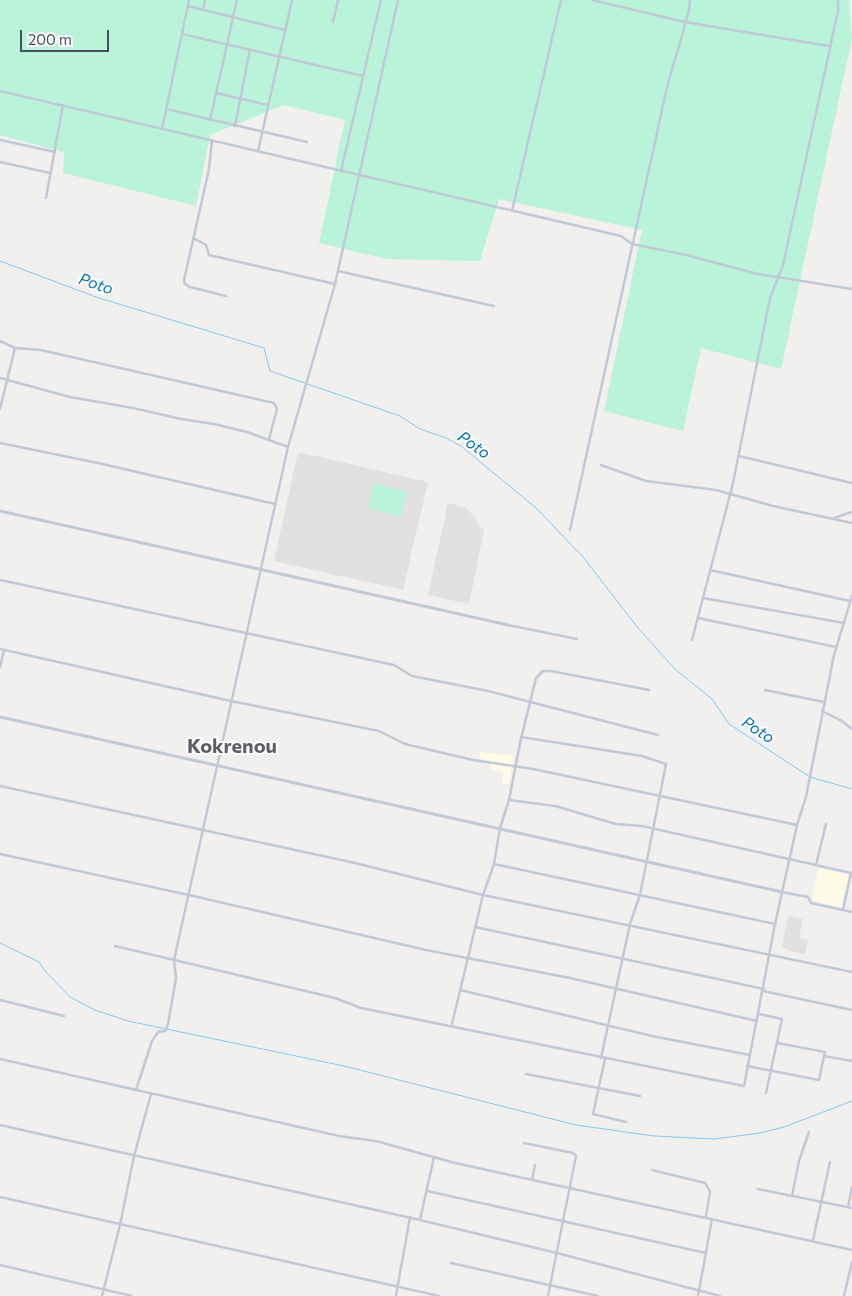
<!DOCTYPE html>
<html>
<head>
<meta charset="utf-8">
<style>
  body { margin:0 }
  #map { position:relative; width:852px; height:1296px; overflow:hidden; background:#f2efef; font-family:Commissioner,sans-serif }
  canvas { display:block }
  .scale { position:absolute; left:20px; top:30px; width:89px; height:22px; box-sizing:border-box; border:2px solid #454e5f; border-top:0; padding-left:6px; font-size:15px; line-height:18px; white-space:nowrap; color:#454e5f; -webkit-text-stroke:4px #fff; paint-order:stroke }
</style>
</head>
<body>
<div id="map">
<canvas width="852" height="1296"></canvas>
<div class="scale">200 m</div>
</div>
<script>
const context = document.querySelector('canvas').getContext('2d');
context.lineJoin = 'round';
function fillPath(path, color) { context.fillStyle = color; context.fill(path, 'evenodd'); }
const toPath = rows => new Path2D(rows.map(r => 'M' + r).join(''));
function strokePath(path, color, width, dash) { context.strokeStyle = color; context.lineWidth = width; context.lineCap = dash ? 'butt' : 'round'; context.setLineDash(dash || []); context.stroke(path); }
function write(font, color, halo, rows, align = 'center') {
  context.font = font + ' Commissioner,sans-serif'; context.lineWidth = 4; context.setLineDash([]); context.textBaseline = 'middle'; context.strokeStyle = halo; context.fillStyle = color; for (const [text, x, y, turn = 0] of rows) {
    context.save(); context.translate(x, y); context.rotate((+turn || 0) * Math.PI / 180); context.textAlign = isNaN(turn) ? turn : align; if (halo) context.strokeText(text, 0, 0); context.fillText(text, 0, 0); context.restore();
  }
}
const commercial = toPath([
  [480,752,514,756,508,785,502,784,503,772,491,770,491,761,479,758],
  [819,868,849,875,841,907,812,900]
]);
const education = toPath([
  [298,452,428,482,403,590,274,561],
  [448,503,467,508,484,531,469,604,428,595],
  [788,916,803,919,799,938,808,940,805,954,787,950,782,945]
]);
const green = toPath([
  [0,0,849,0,852,38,781,369,701,348,683,431,604,411,642,230,499,199,480,261,387,259,319,243,345,120,284,105,210,135,196,206,63,173,64,152,0,135],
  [374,483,407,492,401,517,368,508]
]);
const stream = toPath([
  [0,261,96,297,264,348,270,371,400,416,420,429,446,438,461,446,536,508,583,557,638,628,675,669,712,699,729,724,810,777,852,789],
  [0,943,39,962,46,972,70,997,95,1010,128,1021,344,1066,576,1125,654,1136,714,1139,760,1133,784,1127,852,1101]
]);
const minor = toPath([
  [592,0,685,22,829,46],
  [188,6,285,30],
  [203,10,205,0],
  [333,22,338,0],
  [182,34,363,76],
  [0,91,621,236,632,244,686,255,758,274,852,289],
  [216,93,268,105],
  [166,109,307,142],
  [210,120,237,0],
  [235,126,250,49],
  [162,129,189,0],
  [0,140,55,152],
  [212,140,209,169,184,280,185,284,190,287,226,296],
  [258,151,292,0],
  [0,162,50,173],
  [341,171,381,0],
  [46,198,63,105],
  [512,211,561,0],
  [193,238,206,245,209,255,335,284],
  [338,271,494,306],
  [0,341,15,348,41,350,274,403,277,409,269,439],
  [0,378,70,397,133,408,181,419,214,424,247,432,288,447],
  [0,409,15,348],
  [0,443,98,463,275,504],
  [739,456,852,483],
  [601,465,646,481,716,490,773,506,852,523],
  [834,518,852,512],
  [570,530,667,87,689,11,690,0],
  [710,570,850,601],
  [0,580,394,665,412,676,488,691,658,735],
  [703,598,844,623],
  [698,618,836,647],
  [508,625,577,639],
  [692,640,733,483,770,298,783,265,838,11,838,0],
  [0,649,231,701,379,731,405,744,473,760,533,769,797,825],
  [0,667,4,650],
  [765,690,824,702],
  [822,711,842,721,852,729],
  [521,737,642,756,666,764,640,895,630,924,601,1058],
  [0,786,355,863,483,895,852,972],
  [509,800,555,806,616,824,642,826,851,873,843,910],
  [0,854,189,895,426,950,570,978,757,1021],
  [494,864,775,924],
  [816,865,826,824],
  [782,892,808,897,811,903,852,912],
  [475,927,764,989],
  [115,946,335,998,361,1008,744,1086,775,924,797,825,806,797,834,655,852,596],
  [460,990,652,1036,750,1055],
  [763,991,852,1010],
  [0,1000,64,1016],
  [759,1014,782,1019,766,1093],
  [452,1024,483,895,494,864,500,828,509,800,520,743,536,678,543,671,551,671,649,690],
  [777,1043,825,1052,824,1056,852,1061,852,1060],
  [0,1059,339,1136,376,1141,455,1163,852,1250],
  [605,1059,593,1114,626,1122],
  [747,1066,819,1080,824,1056],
  [526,1074,640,1096],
  [136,1090,152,1041,158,1032,165,1031,168,1024,176,978,174,960,288,447,335,284,398,0],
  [0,1125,420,1220,434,1157],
  [524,1143,573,1153,576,1156,548,1296],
  [652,1170,705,1183,710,1191,706,1217],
  [532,1180,535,1165],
  [758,1189,852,1208],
  [427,1191,706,1253],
  [792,1196,799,1161,809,1132],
  [0,1197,439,1296],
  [848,1207,852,1187],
  [420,1220,557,1253,720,1296],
  [813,1240,830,1162],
  [451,1263,598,1296],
  [0,1265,132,1296],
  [102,1296,120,1225,134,1156,151,1094],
  [396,1296,410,1217],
  [698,1296,712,1219],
  [844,1296,852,1262]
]);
const tertiary = toPath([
  [0,511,508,625],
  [0,717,782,892]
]);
const waterNames = [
  ["Poto",96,284,19],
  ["Poto",474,445,35],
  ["Poto",758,730,33]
];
const districtNames = [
  ["Kokrenou",232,746]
];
fillPath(commercial, '#fefbe7');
fillPath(education, '#e3e0e1');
fillPath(green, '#b9f4da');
strokePath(stream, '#81c9f6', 1);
strokePath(minor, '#c1c8d6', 2.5);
strokePath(tertiary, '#c1c8d6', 3);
write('italic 16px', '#0071b7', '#fff', waterNames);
write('bold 20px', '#5b5d65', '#fff', districtNames);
</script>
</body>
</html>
